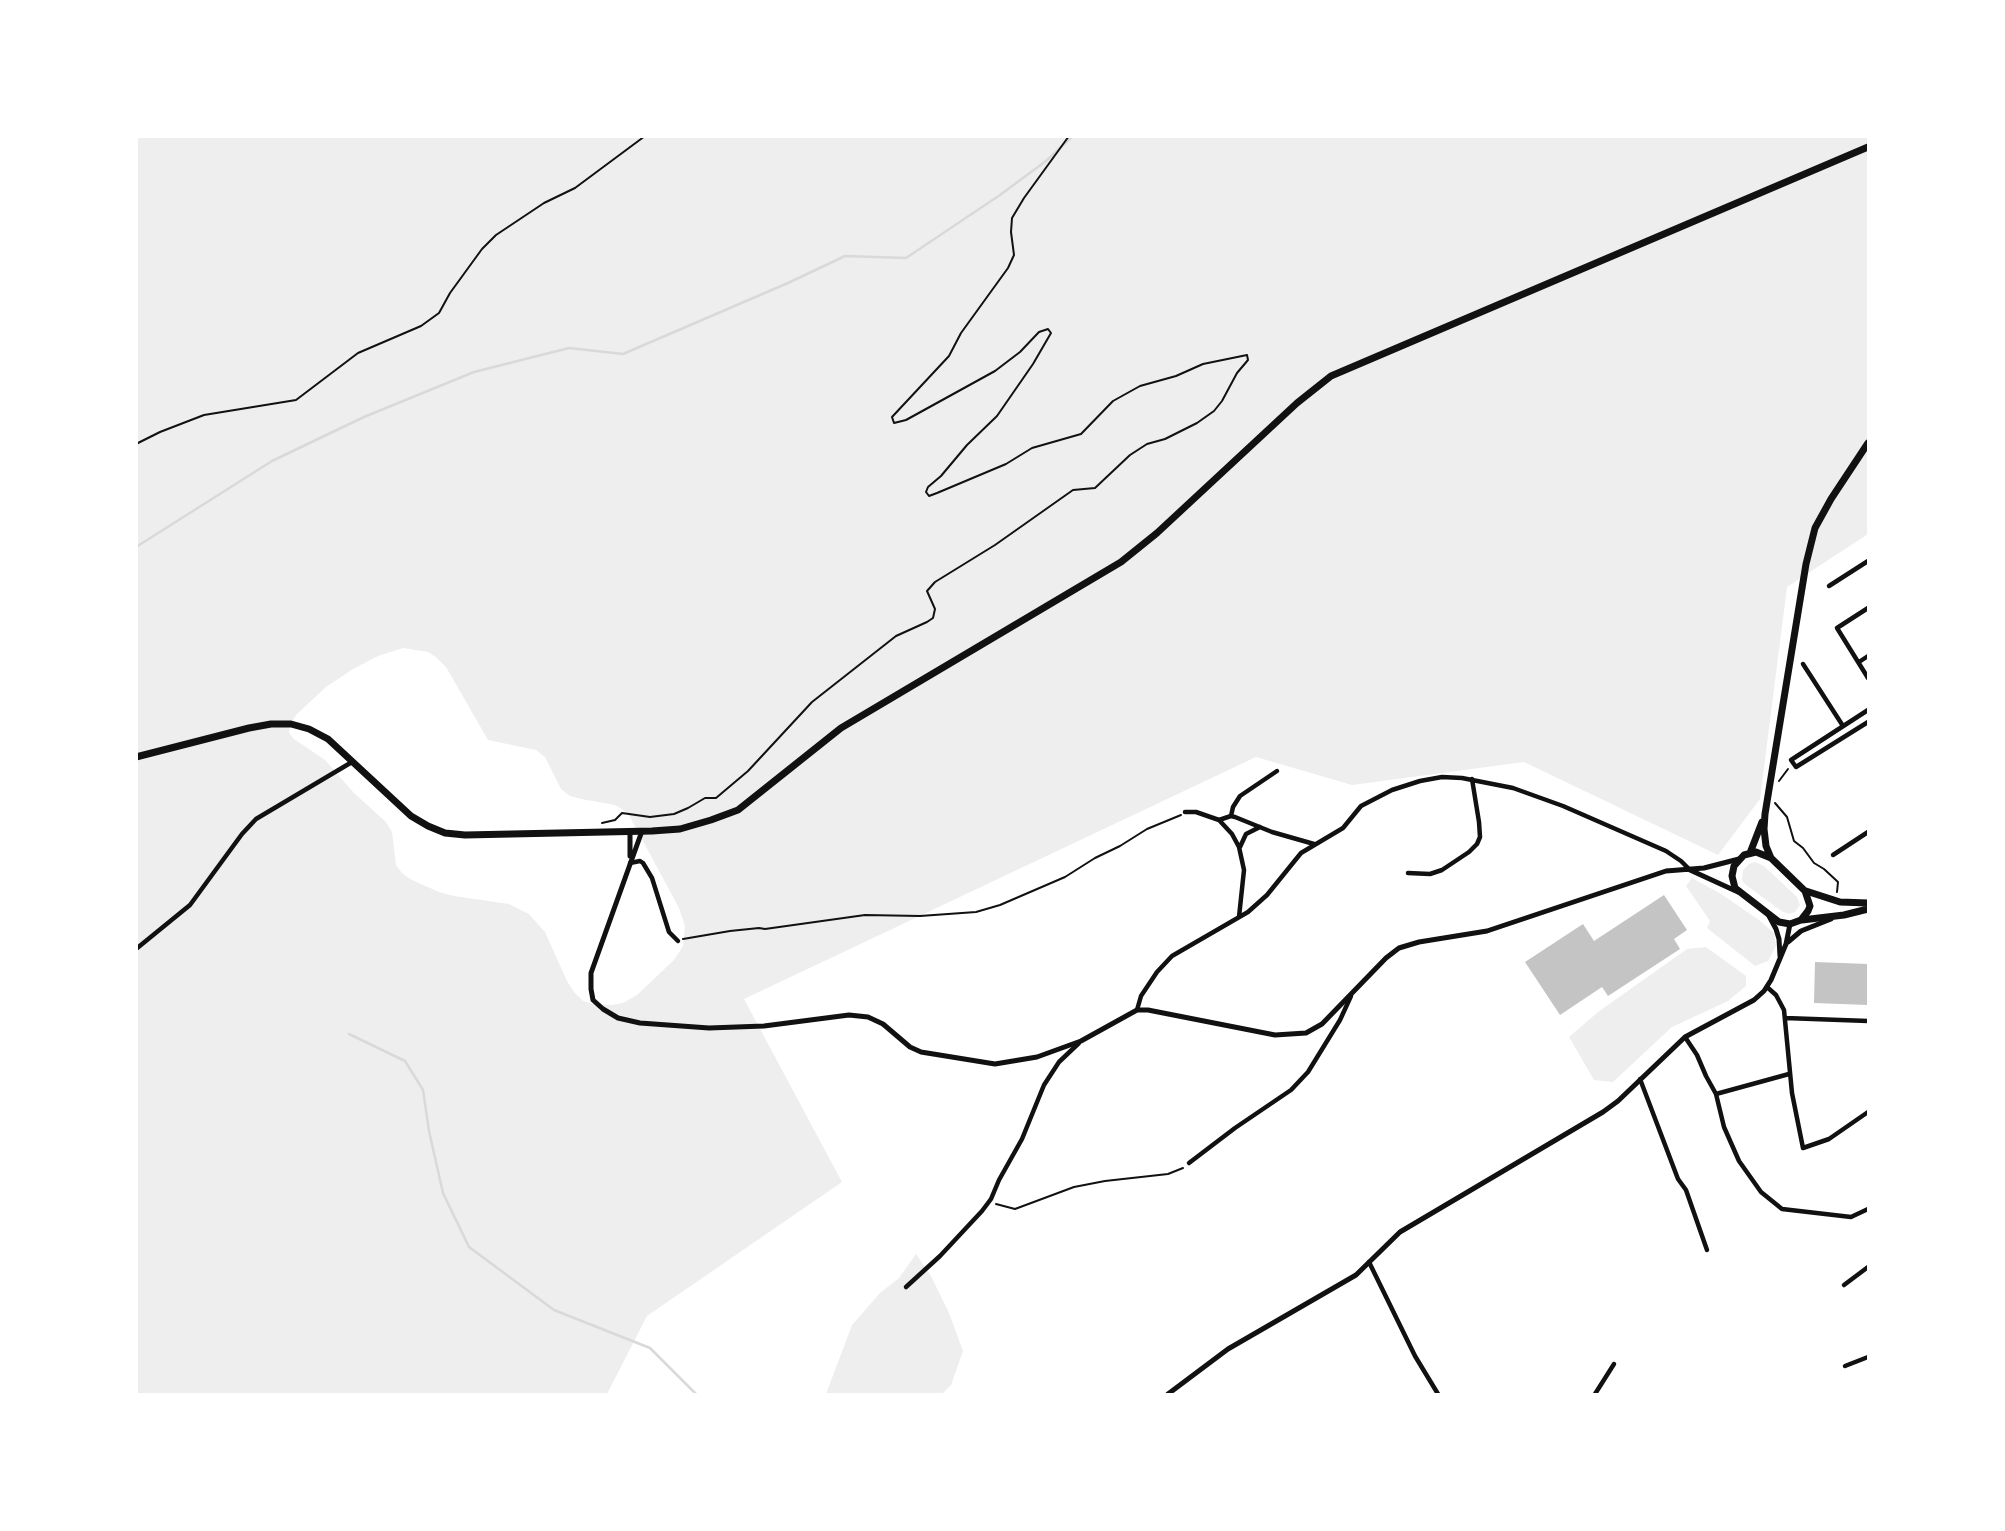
<!DOCTYPE html>
<html>
<head>
<meta charset="utf-8">
<style>
  body { margin:0 }
  #map { position:relative; width:2005px; height:1531px; overflow:hidden; background:#fff; font-family:"Crimson Pro",serif }
  canvas { display:block }
  .frame { position:absolute; inset:0; border:138px solid #fff; pointer-events:none }
</style>
</head>
<body>
<div id="map">
<canvas width="2005" height="1531"></canvas>
<div class="frame"></div>
</div>
<script>
const context = document.querySelector('canvas').getContext('2d');
context.lineJoin = 'round';
function fillPath(path, color) { context.fillStyle = color; context.fill(path, 'evenodd'); }
const toPath = rows => new Path2D(rows.map(r => 'M' + r).join(''));
function strokePath(path, color, width, dash) { context.strokeStyle = color; context.lineWidth = width; context.lineCap = dash ? 'butt' : 'round'; context.setLineDash(dash || []); context.stroke(path); }
const green = toPath([
  [137,137,1868,137,1868,534,1787,587,1760,799,1718,855,1524,762,1352,785,1256,757,744,999,842,1182,647,1316,607,1394,137,1394],
  [403,648,428,652,436,657,446,667,488,740,536,750,545,757,561,789,570,796,581,799,615,805,625,811,630,817,679,908,685,926,683,946,674,960,637,995,623,1003,612,1005,593,1004,583,1001,574,992,567,981,545,932,529,914,509,904,454,896,439,892,410,879,402,873,396,865,392,832,386,822,354,793,325,760,294,739,289,733,290,725,296,715,326,687,353,669,378,656],
  [1755,862,1764,866,1797,897,1800,905,1795,912,1790,914,1783,912,1746,885,1742,880,1743,870,1749,864],
  [1692,878,1721,894,1759,920,1774,933,1776,946,1768,961,1755,966,1707,928,1710,921,1686,886],
  [1706,947,1746,976,1746,986,1728,1001,1672,1027,1613,1082,1594,1080,1569,1037,1598,1012,1687,949],
  [916,1254,931,1276,949,1313,963,1351,951,1385,942,1394,826,1394,852,1325,880,1293,899,1278]
]);
const stream = toPath([
  [136,547,272,461,364,417,474,372,569,348,623,354,788,283,845,256,906,258,1000,195,1046,161,1073,136],
  [349,1034,405,1061,423,1090,429,1131,443,1193,469,1247,554,1310,650,1348,696,1394]
]);
const building = toPath([
  [1664,895,1687,930,1674,939,1680,949,1608,996,1602,987,1560,1015,1525,962,1583,924,1594,941],
  [1815,962,1868,964,1868,1005,1814,1003]
]);
const path = toPath([
  [136,444,160,432,204,415,296,400,358,353,421,326,439,313,450,293,482,249,496,235,544,203,575,188,645,136],
  [1779,781,1788,769],
  [1775,803,1787,817,1794,841,1803,848,1814,863,1824,869,1838,882,1837,892],
  [602,823,615,820,622,813,650,817,674,814,688,808,705,798,716,798,748,771,812,702,896,636,927,622,933,618,935,609,927,591,935,582,995,545,1073,490,1095,488,1130,455,1147,444,1165,439,1197,423,1214,411,1222,401,1237,373,1248,360,1247,355,1203,364,1176,376,1140,386,1113,401,1081,434,1032,448,1006,464,937,493,929,496,926,492,928,487,941,476,967,445,997,416,1033,364,1051,333,1048,329,1039,332,1020,352,995,371,906,420,894,423,892,417,949,356,961,333,1008,268,1014,255,1011,232,1012,218,1024,198,1069,136],
  [683,939,730,931,759,928,765,929,865,915,920,916,976,912,1000,905,1065,877,1095,858,1120,846,1147,829,1181,815],
  [996,1204,1015,1209,1074,1187,1105,1181,1168,1174,1183,1168]
]);
const minor = toPath([
  [1829,586,1868,561],
  [1868,608,1837,628,1868,678],
  [1859,662,1868,656],
  [1803,664,1843,726],
  [1868,710,1791,760,1796,767,1868,722],
  [1185,812,1196,812,1219,820,1232,834,1239,847,1244,870,1239,917],
  [1231,816,1233,807,1240,796,1277,771],
  [1219,820,1231,816,1235,817,1272,832,1314,844],
  [1240,847,1246,834,1260,827],
  [1833,855,1868,832],
  [630,863,640,861,643,863,652,878,669,932,678,941],
  [1408,873,1430,874,1442,870,1469,852,1477,844,1480,837,1479,822,1472,779],
  [136,949,190,905,242,834,256,819,352,762],
  [1767,987,1776,995,1784,1010,1792,1093,1803,1148,1829,1139,1868,1112],
  [1137,1010,1141,996,1157,972,1172,956,1248,912,1267,895,1301,853,1343,828,1361,806,1392,790,1420,781,1442,777,1462,778,1513,788,1563,806,1666,851,1681,861,1689,869],
  [1785,1018,1868,1021],
  [1685,1037,1697,1055,1706,1076,1716,1094,1724,1127,1739,1161,1761,1192,1782,1209,1851,1217,1868,1209],
  [1640,1079,1678,1179,1686,1190,1707,1250],
  [1716,1094,1789,1074],
  [1189,1163,1235,1128,1291,1090,1308,1072,1340,1020,1351,996],
  [1369,1262,1415,1356,1438,1394],
  [1844,1285,1868,1267],
  [906,1287,940,1256,982,1211,991,1199,999,1180,1022,1139,1044,1085,1059,1062,1079,1043],
  [1845,1366,1868,1357],
  [1595,1394,1614,1364]
]);
const tertiary = toPath([
  [630,831,630,856],
  [642,831,591,973,591,989,593,1000,603,1009,618,1018,640,1023,709,1028,764,1026,849,1015,868,1017,883,1024,910,1047,921,1052,995,1064,1037,1057,1081,1041,1137,1010,1148,1010,1275,1035,1306,1033,1322,1024,1386,958,1399,948,1419,942,1487,931,1666,871,1704,868,1739,859],
  [1690,870,1738,892],
  [1769,916,1776,929,1779,939,1780,956],
  [1788,942,1801,931,1831,919],
  [1168,1394,1228,1349,1356,1275,1400,1232,1603,1112,1618,1101,1685,1037,1754,1000,1764,991,1771,980,1786,944,1790,924]
]);
const primary = toPath([
  [136,757,249,728,271,724,291,724,309,729,328,739,411,816,428,826,445,833,465,835,652,831,680,829,711,820,738,810,841,728,1121,562,1157,533,1297,403,1331,376,1868,147],
  [1756,852,1771,858,1805,891,1810,906,1808,911,1801,920,1790,924,1779,922,1735,888,1732,876,1734,866,1744,855,1756,852],
  [1750,853,1762,822],
  [1771,858,1766,846,1764,829,1765,814,1806,564,1815,528,1831,499,1868,443],
  [1806,891,1840,902,1868,903],
  [1802,920,1844,915,1868,909]
]);
fillPath(green, '#eee');
strokePath(stream, '#d9d9d9', 2.5);
fillPath(building, '#c4c4c4');
strokePath(path, '#111', 2);
strokePath(minor, '#111', 4.5);
strokePath(tertiary, '#111', 5);
strokePath(primary, '#111', 7);
</script>
</body>
</html>
